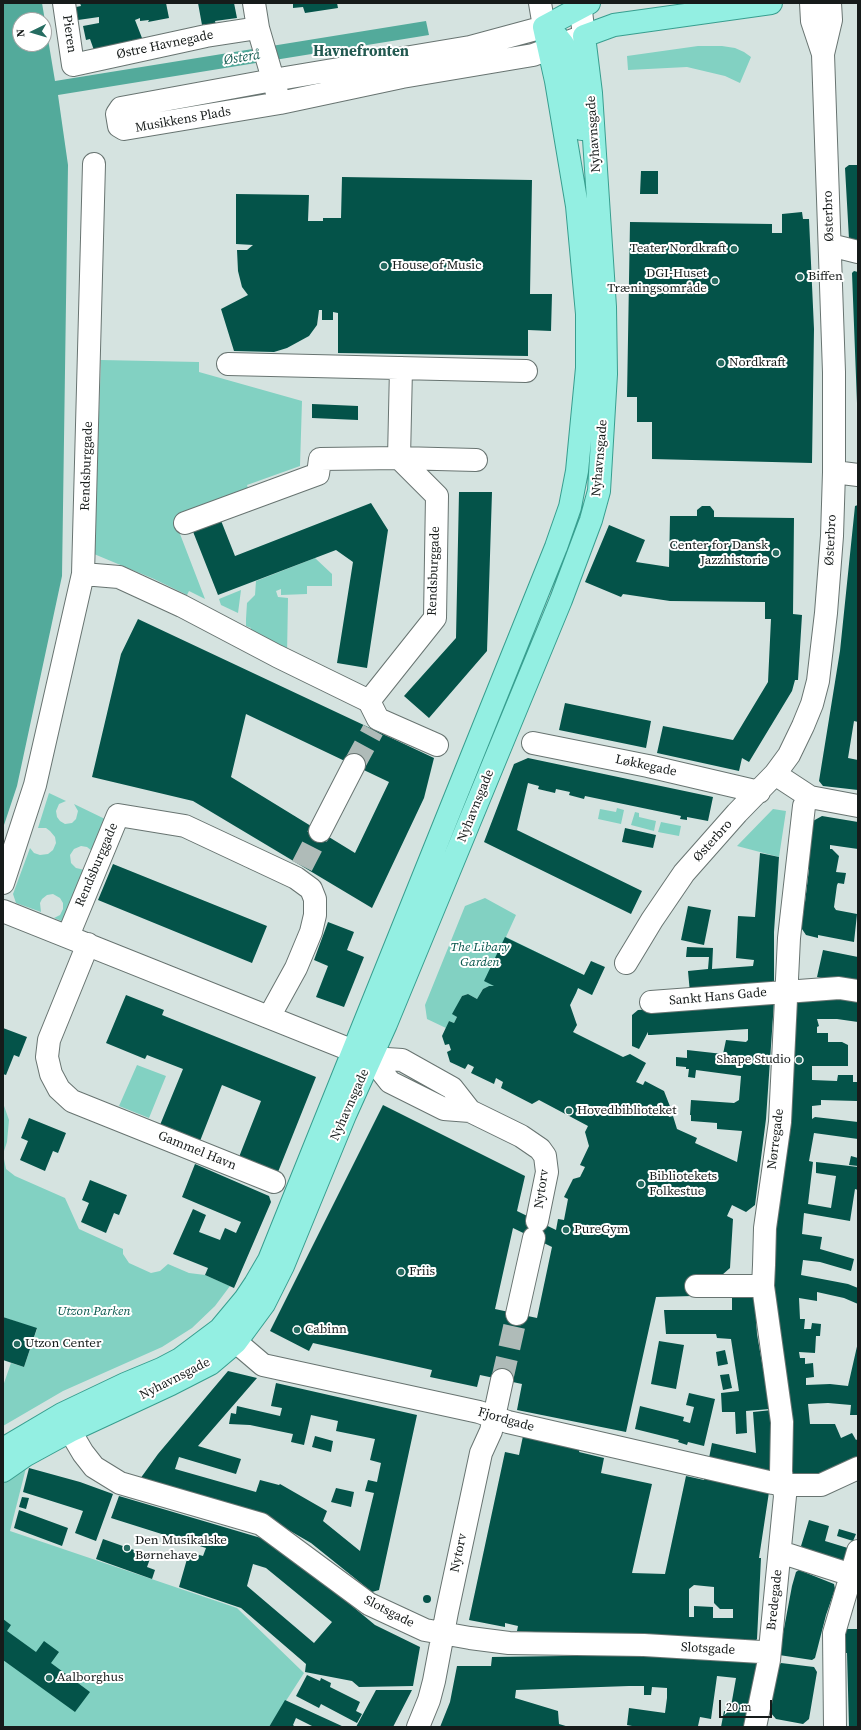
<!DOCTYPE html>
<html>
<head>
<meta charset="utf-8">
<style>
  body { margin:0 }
  #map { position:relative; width:861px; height:1730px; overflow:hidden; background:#d5e3e0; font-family:"Source Serif 4",serif }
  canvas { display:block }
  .frame { position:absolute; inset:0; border:4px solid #161b1a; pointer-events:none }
  .north { position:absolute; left:12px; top:12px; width:40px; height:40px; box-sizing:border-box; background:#fff; border:1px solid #a2a4a3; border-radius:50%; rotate:265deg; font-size:11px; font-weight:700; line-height:16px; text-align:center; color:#161b1a }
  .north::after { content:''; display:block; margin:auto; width:14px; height:18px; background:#266c61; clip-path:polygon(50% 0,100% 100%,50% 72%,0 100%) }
  .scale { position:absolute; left:719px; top:1700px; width:53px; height:18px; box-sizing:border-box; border:2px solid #161b1a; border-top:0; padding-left:5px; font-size:12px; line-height:14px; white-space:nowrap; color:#161b1a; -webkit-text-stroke:3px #fff; paint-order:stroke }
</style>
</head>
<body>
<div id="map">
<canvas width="861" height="1730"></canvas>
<div class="frame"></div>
<div class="north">N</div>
<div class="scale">20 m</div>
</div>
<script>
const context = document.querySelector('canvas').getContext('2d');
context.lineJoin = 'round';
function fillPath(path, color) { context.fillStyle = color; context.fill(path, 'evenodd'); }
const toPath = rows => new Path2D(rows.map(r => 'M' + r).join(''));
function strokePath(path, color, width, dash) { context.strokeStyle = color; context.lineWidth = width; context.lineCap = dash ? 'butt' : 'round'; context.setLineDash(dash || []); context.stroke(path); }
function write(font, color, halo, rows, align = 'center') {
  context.font = font + ' "Source Serif 4",serif'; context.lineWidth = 4; context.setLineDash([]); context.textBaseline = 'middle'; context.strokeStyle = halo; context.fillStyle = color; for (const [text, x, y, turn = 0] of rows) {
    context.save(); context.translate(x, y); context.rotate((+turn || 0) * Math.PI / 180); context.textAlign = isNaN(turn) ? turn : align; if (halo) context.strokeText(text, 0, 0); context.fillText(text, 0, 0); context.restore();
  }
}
const green = toPath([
  [698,46,722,46,735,48,744,52,751,57,740,83,725,76,687,67,628,70,627,56],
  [101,360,199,362,199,372,302,401,300,466,247,485,249,491,175,521,205,599,189,591,187,595,154,579,94,554],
  [315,558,332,574,332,586,307,586,307,594,281,595,281,589,276,591,278,597,288,598,287,655,249,632,251,628,246,626,246,619,247,603,255,595,256,581],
  [241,590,238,613,221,605,219,599],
  [49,793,66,801,59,804,56,811,57,817,60,821,65,824,72,823,76,819,78,811,74,804,105,819,92,851,87,847,81,846,74,849,70,855,71,863,76,868,85,870,64,922,54,918,60,915,63,909,63,903,60,898,53,894,47,895,42,899,40,903,41,912,16,903,13,894,30,848,34,853,40,855,48,854,53,850,56,843,55,837,50,831,46,828,38,828],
  [617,808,624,810,621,824,598,819,600,809,616,812],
  [773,809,786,811,779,857,737,846],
  [635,812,639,813,639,817,656,821,654,831,631,825],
  [661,822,681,826,679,836,658,832],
  [485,898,516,915,506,937,598,982,592,995,578,988,570,1005,518,980,510,994,493,986,489,986,483,989,477,999,468,994,462,996,453,1014,457,1017,454,1023,449,1021,446,1028,427,1019,425,1005,465,906],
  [137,1065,166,1076,149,1118,119,1106],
  [3,1103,9,1120,7,1142,3,1154,6,1169,15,1176,65,1198,79,1229,123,1249,123,1254,129,1263,151,1273,160,1271,168,1264,189,1273,205,1275,230,1286,215,1306,192,1328,162,1347,63,1391,3,1426,3,1386,11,1363,24,1367,37,1329,3,1317],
  [27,1464,10,1531,237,1608,304,1673,269,1727,3,1727,3,1484]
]);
const water = toPath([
  [3,3,42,3,55,81,426,21,429,35,58,95,68,165,62,576,17,786,3,828],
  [20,20,44,20,44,44,20,44]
]);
const building = toPath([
  [80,3,166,3,169,18,148,22,149,20,140,21,140,18,135,20,142,38,95,53,90,39,86,40,83,26,99,23,99,17,78,20,76,7,81,6],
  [198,3,234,3,237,18,215,21,217,28,206,30,206,24,202,25],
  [293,3,337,3,338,8,305,13,303,7,293,8],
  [849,165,858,165,858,245,849,239,845,168],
  [641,171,658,171,658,194,640,194],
  [342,177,532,180,530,294,552,294,551,331,528,330,528,356,338,353,338,313,333,312,333,320,322,320,322,310,319,310,317,325,309,336,287,348,274,352,234,351,221,309,248,295,242,287,238,271,237,250,247,250,253,245,236,244,236,194,309,195,308,221,323,221,323,218,341,218],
  [802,212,803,219,809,219,814,329,812,463,652,459,652,422,637,422,637,397,627,397,630,222,772,224,772,233,782,233,782,214],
  [854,271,858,272,858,403,857,403,852,273],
  [312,404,358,406,358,420,312,418],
  [459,492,492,492,487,651,429,718,404,696,456,638],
  [371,503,388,530,367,668,337,663,353,562,336,550,218,595,190,524,218,513,235,556],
  [858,505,858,722,854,721,848,758,858,760,858,790,823,786,819,781,840,651,855,506],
  [702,506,710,506,714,511,714,517,794,518,793,614,802,615,798,680,795,680,792,691,749,762,742,758,739,771,657,753,663,726,733,740,768,682,771,619,765,619,765,602,670,601,623,594,621,597,585,582,609,525,645,540,636,562,669,567,670,516,697,516,697,510],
  [138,619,434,758,424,798,372,908,193,801,92,777,121,654],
  [246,714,389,782,355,853,231,777],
  [565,703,651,721,646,748,559,730],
  [528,758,713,797,708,821,687,817,687,820,680,819,681,816,585,796,584,799,569,795,570,792,556,789,555,793,538,789,539,786,528,783,517,830,642,891,631,914,484,842,514,764],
  [822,816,858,822,858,849,830,845,830,849,832,849,839,856,836,872,846,873,844,884,838,883,837,885,834,907,836,910,857,914,854,942,818,935,818,938,806,935,800,926,801,915,803,916,804,908,802,908,803,901,805,902,809,869,806,869,813,821],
  [625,828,656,835,653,848,622,842],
  [760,853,779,857,774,932,774,984,690,993,688,971,708,969,709,957,686,957,687,947,713,948,712,969,753,966,754,960,736,958,738,916,755,917],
  [113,864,267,926,252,963,98,900],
  [688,906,711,910,704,945,681,940],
  [328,922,354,932,347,950,364,957,344,1007,316,997,328,966,314,960],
  [505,937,584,975,591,961,605,967,592,995,578,988,576,993,570,1005,577,1025,573,1032,623,1057,630,1054,646,1063,636,1082,643,1085,645,1081,664,1091,671,1109,667,1111,669,1117,673,1116,677,1129,697,1138,695,1143,737,1162,742,1131,717,1129,717,1123,691,1121,691,1115,690,1115,691,1100,734,1103,739,1100,741,1076,696,1070,695,1078,688,1077,689,1069,686,1069,686,1067,676,1066,676,1057,687,1058,687,1050,723,1054,726,1040,746,1042,748,1040,748,1029,651,1035,648,1035,648,1032,639,1049,632,1046,632,1015,638,1010,774,1002,766,1119,755,1205,746,1212,732,1205,727,1216,733,1219,730,1268,722,1275,699,1276,693,1296,656,1297,626,1432,517,1410,522,1384,480,1375,477,1387,430,1377,432,1370,313,1343,309,1351,270,1331,383,1105,525,1176,517,1211,556,1230,558,1219,564,1220,568,1199,564,1197,573,1179,580,1177,585,1167,580,1165,589,1146,585,1132,588,1126,539,1100,532,1104,501,1088,503,1082,496,1078,494,1084,471,1073,474,1067,468,1064,465,1069,450,1062,447,1052,451,1050,449,1044,445,1045,442,1036,449,1021,454,1023,457,1017,452,1014,462,996,468,994,477,999,483,989,489,986,494,986,484,981],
  [513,1228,552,1247,537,1318,495,1309],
  [823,950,858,957,858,986,817,977],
  [126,995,164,1010,162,1015,316,1077,278,1172,239,1157,261,1101,222,1085,200,1141,160,1125,183,1069,147,1055,145,1059,106,1043],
  [797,996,858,999,858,1022,837,1019,817,1019,819,1026,817,1027,817,1033,828,1033,828,1042,842,1042,848,1045,848,1066,812,1066,812,1080,837,1081,838,1075,853,1075,853,1082,858,1082,857,1101,821,1100,821,1105,812,1106,812,1119,815,1117,858,1122,858,1139,814,1133,809,1161,813,1162,808,1204,831,1208,836,1176,816,1173,816,1162,858,1167,858,1190,855,1189,850,1221,804,1213,802,1234,822,1237,820,1249,854,1259,851,1271,820,1262,803,1260,801,1275,848,1284,858,1288,858,1304,844,1298,817,1292,817,1301,799,1298,800,1319,805,1319,804,1329,811,1329,812,1323,821,1324,820,1336,816,1336,815,1353,799,1352,800,1358,805,1358,805,1364,813,1363,814,1377,806,1378,806,1385,830,1384,848,1386,858,1342,858,1415,850,1415,851,1405,828,1403,808,1404,810,1424,835,1424,841,1438,852,1433,856,1440,858,1439,858,1458,819,1479,794,1477,789,1471,773,1286,774,1243],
  [3,1028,27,1037,19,1057,14,1055,6,1075,3,1074],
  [29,1118,66,1133,58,1153,53,1151,45,1171,20,1160,28,1141,21,1138],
  [851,1156,858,1158,858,1166,849,1165],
  [195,1164,269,1196,271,1202,234,1288,205,1275,208,1268,173,1254,193,1209,206,1215,199,1232,220,1240,225,1228,236,1233,241,1222,182,1197],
  [90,1180,127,1195,119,1215,114,1213,106,1233,81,1222,89,1203,82,1200],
  [754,1290,757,1334,770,1409,746,1411,747,1433,736,1434,735,1412,722,1412,721,1393,739,1391,731,1339,717,1338,716,1334,666,1334,664,1310,732,1310,732,1292],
  [3,1317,37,1328,24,1367,3,1360],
  [659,1341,684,1345,676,1389,651,1384],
  [725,1350,728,1364,718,1366,716,1352],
  [228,1371,257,1378,198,1446,241,1459,236,1474,179,1457,175,1469,256,1492,260,1480,279,1485,280,1484,327,1511,323,1521,360,1551,374,1493,365,1491,368,1480,377,1482,381,1463,370,1460,375,1439,336,1431,338,1421,311,1415,304,1445,291,1442,293,1434,250,1425,229,1424,231,1413,236,1414,237,1406,280,1416,282,1408,271,1406,276,1383,417,1415,379,1590,372,1592,311,1543,266,1517,140,1479,158,1454],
  [729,1374,732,1388,723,1390,720,1375],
  [689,1393,715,1399,704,1446,688,1442,687,1445,678,1442,679,1440,635,1429,640,1406,684,1417,683,1421,690,1423,694,1407,686,1405],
  [772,1410,773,1455,769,1474,708,1463,712,1443,756,1453,753,1412],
  [315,1436,333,1441,331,1452,312,1447],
  [523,1436,580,1448,579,1452,604,1458,601,1473,652,1484,632,1573,665,1574,686,1476,704,1480,706,1474,769,1492,759,1558,761,1558,757,1639,753,1644,517,1631,518,1626,505,1623,505,1627,469,1620,505,1452,519,1455],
  [694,1585,714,1587,714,1603,720,1609,733,1609,733,1618,713,1618,713,1607,694,1606,694,1617,689,1617,689,1589],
  [29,1468,80,1482,113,1494,96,1541,75,1533,83,1511,23,1492],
  [336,1488,354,1492,351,1507,331,1502],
  [119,1496,261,1538,288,1553,375,1625,420,1647,413,1686,359,1687,352,1681,305,1672,306,1664,241,1608,179,1587,189,1552,203,1556,206,1548,111,1518],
  [253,1564,266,1568,332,1622,314,1643,247,1586],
  [22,1497,29,1498,26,1509,19,1507],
  [19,1510,68,1528,62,1546,14,1528],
  [809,1520,829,1526,825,1541,851,1549,842,1563,805,1551,801,1546],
  [839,1529,856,1534,853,1541,837,1536],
  [103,1539,151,1556,147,1567,155,1570,152,1579,96,1559],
  [799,1570,834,1584,835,1589,826,1615,815,1658,812,1660,779,1655,792,1586,796,1572],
  '423 1599a4 4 0 1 1 8 0a4 4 0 1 1-8 0Z',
  [3,1619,11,1625,7,1631,36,1652,44,1641,59,1652,51,1663,90,1692,75,1712,3,1660],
  [843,1629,858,1629,858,1727,849,1727,847,1653,844,1653],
  [632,1655,754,1660,758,1664,745,1727,721,1727,724,1711,730,1712,736,1678,717,1676,711,1719,700,1717,698,1726,702,1727,637,1727,627,1725,629,1708,665,1713,667,1698,667,1688,652,1687,651,1695,644,1695,644,1686,629,1686,516,1690,515,1698,558,1711,559,1724,569,1727,440,1727,450,1702,457,1666,491,1666,492,1657],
  [781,1663,814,1667,817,1672,809,1719,803,1724,776,1719,770,1712,778,1666],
  [307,1675,320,1681,321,1678,331,1683,330,1687,360,1702,356,1711,362,1714,357,1723,321,1704,319,1708,296,1696],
  [376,1690,412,1690,393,1727,356,1727],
  [285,1700,344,1727,314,1727,296,1718,293,1725,295,1727,269,1727]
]);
const minorTunnel = toPath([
  [354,765,373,730],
  [302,866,320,831],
  [502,1380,517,1314]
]);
const minor = toPath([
  [64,3,73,65,206,36,258,28,254,3],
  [540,3,544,27,470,47,273,80,121,108,117,114,119,126,124,129,280,103,402,77,533,55,584,36,580,3],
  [258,28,277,93],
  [823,54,831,20,830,3],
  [830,245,858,252],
  [228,364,526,371],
  [834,472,858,475],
  [185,523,318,474,320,459,399,458,476,460],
  [83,574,119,577,182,606,277,656,369,701,378,719,437,745],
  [369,701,435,618,437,496,399,458,401,368],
  [533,743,648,766,759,792],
  [775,774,810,797,858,806],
  [320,831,354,765],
  [3,883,35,785,83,574,94,164],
  [3,911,371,1058,402,1060,452,1088,470,1111],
  [68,936,118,815,185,826,296,878,311,889,315,899,315,915,311,932,296,968,269,1017],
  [88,944,49,1040,47,1057,51,1074,59,1089,72,1101,274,1182],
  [626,963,652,920,684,873,737,813,775,774,789,755,803,726,812,704,818,681,826,613,832,536,834,472,834,372,823,54,812,21,811,3],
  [651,1002,839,988,858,991],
  [371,1058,390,1082,444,1109,470,1111,521,1136,540,1149,545,1156,547,1172,537,1221],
  [696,1286,763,1286],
  [517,1314,534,1238],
  [236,1342,263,1365,479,1412,508,1422,773,1483,784,1485,821,1485,858,1468],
  [70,1431,83,1453,94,1467,120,1483,261,1524,369,1604,425,1630,470,1638,509,1643,644,1645,761,1652],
  [780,1552,858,1577],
  [418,1727,429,1700,434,1681,447,1612,481,1453,491,1431,502,1380],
  [755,1727,769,1660,785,1496,781,1472,782,1422,763,1286,764,1265,765,1228,780,1122,789,938,804,806],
  [835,1727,834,1633,858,1551]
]);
const major = toPath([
  [544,27,589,3],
  [547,29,555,34,563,44,572,79,582,129],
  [3,1449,62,1414,125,1384,161,1369,180,1359,220,1329,245,1299,255,1284,269,1260,556,547,570,507,577,471,587,368,587,314,577,206,556,81,544,27],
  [3,1471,26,1455,70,1431,171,1384,210,1364,236,1342,264,1304,283,1266,345,1115,386,1024,561,600,591,520,599,491,606,374,605,307,591,93,584,36,614,25,771,3]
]);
const markers = [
  [734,249,4,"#266c61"],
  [384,266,4,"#266c61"],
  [800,277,4,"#266c61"],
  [715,281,4,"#266c61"],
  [721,363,4,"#266c61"],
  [776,553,4,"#266c61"],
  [799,1060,4,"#266c61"],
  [569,1111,4,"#266c61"],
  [641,1184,4,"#266c61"],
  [566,1230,4,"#266c61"],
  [401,1272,4,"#266c61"],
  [297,1330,4,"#266c61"],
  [17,1344,4,"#266c61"],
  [127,1548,4,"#266c61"],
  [49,1678,4,"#266c61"]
];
const streetNames = [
  ["Pieren",69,34,82],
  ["Østre Havnegade",165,45,-12],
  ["Musikkens Plads",183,120,-10],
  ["Nyhavnsgade",594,134,-94],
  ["Østerbro",829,216,-92],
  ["Nyhavnsgade",600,458,-85],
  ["Rendsburggade",87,466,-88],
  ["Østerbro",831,540,-87],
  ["Rendsburggade",434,571,-88],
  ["Løkkegade",646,766,12],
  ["Nyhavnsgade",476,806,-68],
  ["Østerbro",713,841,-48],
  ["Rendsburggade",97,865,-67],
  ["Sankt Hans Gade",718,997,-5],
  ["Nyhavnsgade",350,1105,-66],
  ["Nørregade",776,1139,-83],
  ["Gammel Havn",197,1151,22],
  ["Nytorv",542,1189,-82],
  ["Nyhavnsgade",175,1379,-27],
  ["Fjordgade",506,1420,16],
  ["Nytorv",459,1553,-78],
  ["Bredegade",775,1600,-84],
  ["Slotsgade",389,1612,27],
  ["Slotsgade",708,1649,3]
];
const poiNames = [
  ["Teater Nordkraft",726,249,"right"],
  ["House of Music",392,266],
  ["DGI-Huset",707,274,"right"],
  ["Træningsområde",707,289,"right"],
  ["Biffen",808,277],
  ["Nordkraft",729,363],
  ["Center for Dansk",768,546,"right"],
  ["Jazzhistorie",768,561,"right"],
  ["Shape Studio",791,1060,"right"],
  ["Hovedbiblioteket",577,1111],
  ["Bibliotekets",649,1177],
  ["Folkestue",649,1192],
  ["PureGym",574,1230],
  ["Friis",409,1272],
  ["Cabinn",305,1330],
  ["Utzon Center",25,1344],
  ["Den Musikalske",135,1541],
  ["Børnehave",135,1556],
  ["Aalborghus",57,1678]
];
const parkNames = [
  ["The Libary",480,948],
  ["Garden",480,963],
  ["Utzon Parken",94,1312]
];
const waterNames = [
  ["Østerå",242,58,-9]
];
const quarterNames = [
  ["Havnefronten",361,52]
];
fillPath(green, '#82d1c2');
fillPath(water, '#53aa9b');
fillPath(building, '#045349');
strokePath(minorTunnel, '#afbbb8', 22, [22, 11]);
strokePath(minor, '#687471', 24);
strokePath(major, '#389e8f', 24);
strokePath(minor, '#fff', 22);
strokePath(major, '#93efe2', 22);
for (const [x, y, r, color] of markers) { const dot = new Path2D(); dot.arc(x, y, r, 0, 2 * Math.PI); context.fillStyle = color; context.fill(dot); strokePath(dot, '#fff', 1.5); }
write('13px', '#161b1a', '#fff', streetNames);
write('13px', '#161b1a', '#fff', poiNames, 'left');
write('italic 13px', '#06554b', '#fff', parkNames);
write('italic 14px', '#145d52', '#fff', waterNames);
write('bold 15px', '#225950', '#fff', quarterNames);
</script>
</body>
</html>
